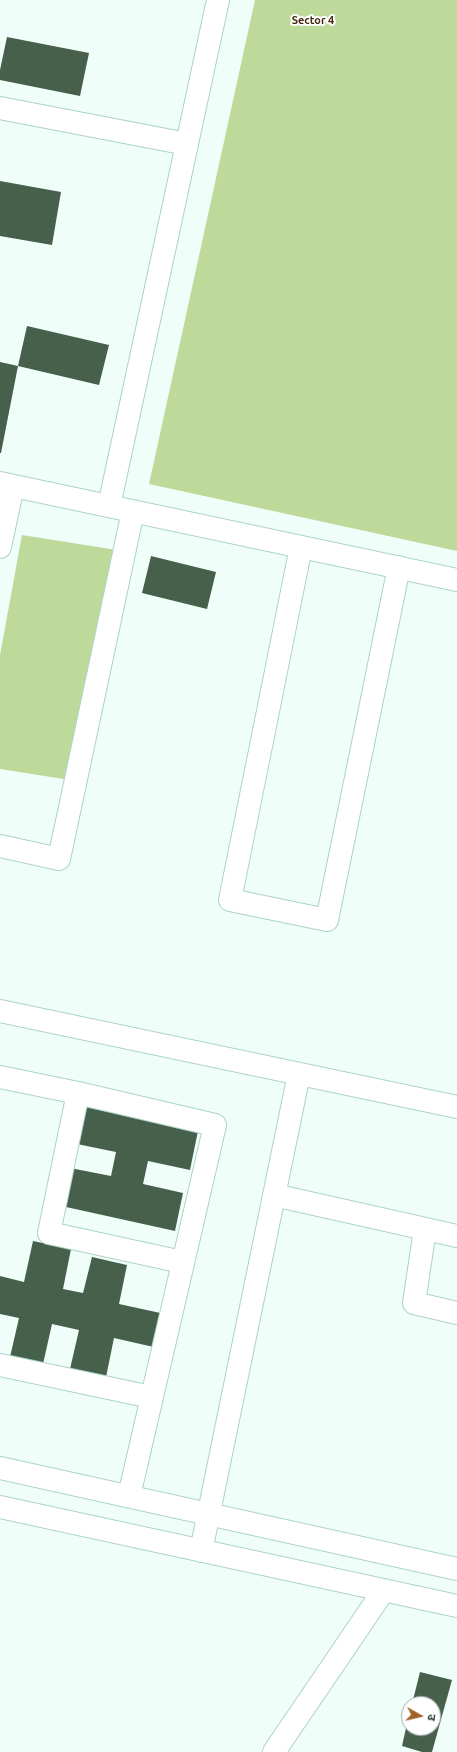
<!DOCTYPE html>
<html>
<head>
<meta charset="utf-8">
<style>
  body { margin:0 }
  #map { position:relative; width:457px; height:1752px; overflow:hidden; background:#effef9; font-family:Ubuntu,"Noto Sans Devanagari",sans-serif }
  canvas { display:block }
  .north { position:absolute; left:401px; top:1696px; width:40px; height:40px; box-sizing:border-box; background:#fff; border:1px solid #a5acaa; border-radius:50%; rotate:98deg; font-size:11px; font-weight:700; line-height:16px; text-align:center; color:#1f2f2a }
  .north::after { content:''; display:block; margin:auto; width:14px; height:18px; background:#a06029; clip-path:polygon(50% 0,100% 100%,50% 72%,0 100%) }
</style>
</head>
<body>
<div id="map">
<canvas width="457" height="1752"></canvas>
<div class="north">उ</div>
</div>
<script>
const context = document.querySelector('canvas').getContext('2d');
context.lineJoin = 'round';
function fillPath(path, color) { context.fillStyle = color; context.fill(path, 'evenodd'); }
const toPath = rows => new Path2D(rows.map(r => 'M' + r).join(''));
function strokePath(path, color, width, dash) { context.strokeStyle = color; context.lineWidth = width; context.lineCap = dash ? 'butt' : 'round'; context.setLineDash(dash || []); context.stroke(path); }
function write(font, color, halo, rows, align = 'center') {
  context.font = font + ' Ubuntu,sans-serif'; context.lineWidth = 4; context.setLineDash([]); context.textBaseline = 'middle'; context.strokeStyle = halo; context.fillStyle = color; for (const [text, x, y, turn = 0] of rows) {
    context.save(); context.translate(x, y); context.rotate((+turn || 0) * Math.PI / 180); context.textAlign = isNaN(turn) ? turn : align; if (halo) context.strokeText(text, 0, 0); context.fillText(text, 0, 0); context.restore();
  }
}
const green = toPath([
  [255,0,457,0,457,551,149,484],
  [22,535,117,550,70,780,0,769,0,655]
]);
const building = toPath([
  [7,37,89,53,80,96,0,80,0,70],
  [0,181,61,192,52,245,0,236],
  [27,326,109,345,99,385,18,366],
  [0,362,18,366,1,453,0,453],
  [151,556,216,572,207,609,142,593],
  [80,1106,198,1131,190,1170,148,1161,143,1184,183,1193,175,1231,57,1205,65,1167,111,1176,116,1152,72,1143],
  [33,1241,71,1249,63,1289,83,1293,92,1257,127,1265,119,1304,165,1314,158,1348,114,1338,106,1377,70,1369,79,1330,52,1324,43,1364,10,1357,19,1318,0,1314,0,1276,24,1282],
  [420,1672,452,1680,432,1752,422,1752,402,1746,408,1719,409,1728,433,1728,433,1704,412,1704]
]);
const minor = toPath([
  [0,108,187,144],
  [0,483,457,580],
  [109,506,218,0],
  [0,547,13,486],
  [301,547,230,900,327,920,399,567],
  [0,846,59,859,133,511],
  [0,1011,457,1107],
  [0,1077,78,1093,215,1125,129,1496],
  [78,1093,49,1233,182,1262],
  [274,1195,457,1236],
  [425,1229,414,1303,457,1313],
  [0,1365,151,1397],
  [0,1468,457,1569],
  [0,1507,457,1606],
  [201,1551,299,1074],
  [274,1752,384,1590]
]);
const neighbourhoodNames = [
  ["Sector 4",313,20]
];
fillPath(green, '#beda9a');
fillPath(building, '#46604b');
strokePath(minor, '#acd3c6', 24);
strokePath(minor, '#fff', 22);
write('bold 11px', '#47280e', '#fff', neighbourhoodNames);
</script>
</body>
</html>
